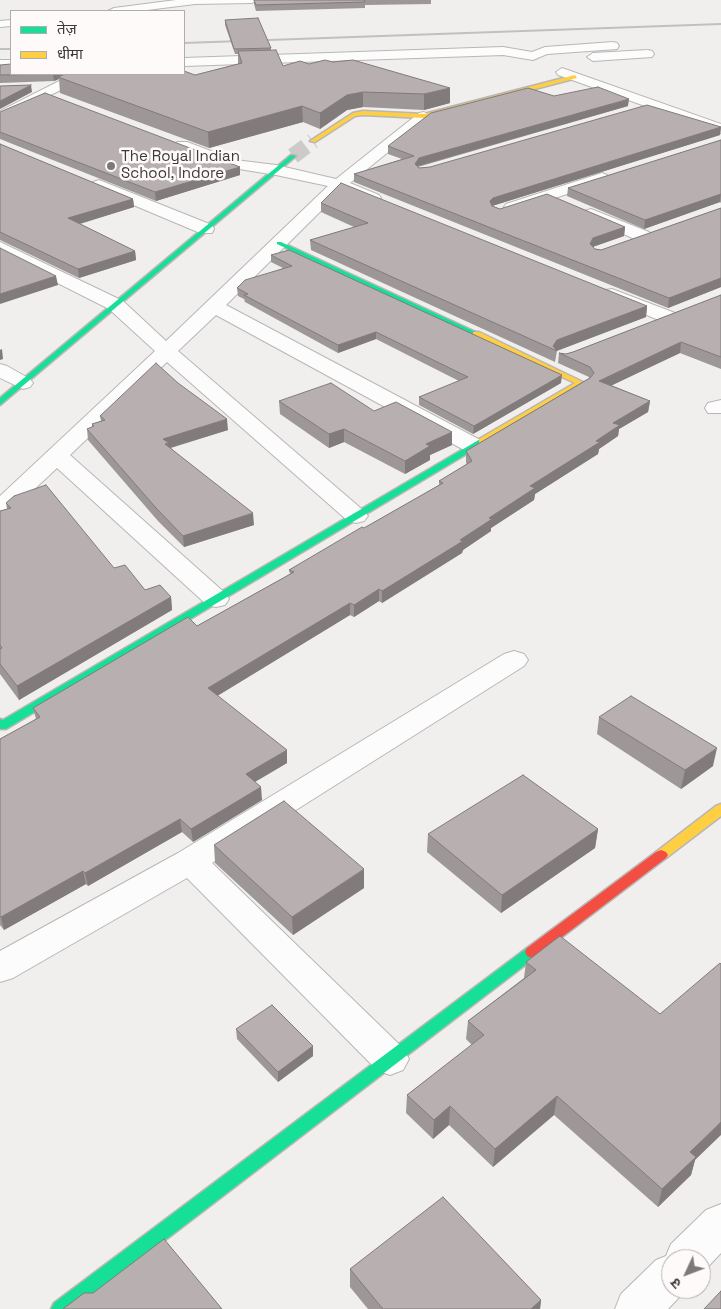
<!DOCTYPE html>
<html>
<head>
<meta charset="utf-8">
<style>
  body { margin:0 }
  #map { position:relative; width:721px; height:1309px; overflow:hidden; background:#f1eeee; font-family:"Space Grotesk","Noto Sans Devanagari",sans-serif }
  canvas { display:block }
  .legend { position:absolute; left:10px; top:10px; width:175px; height:65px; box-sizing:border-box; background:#fffafa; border:1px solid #b1adad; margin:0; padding:6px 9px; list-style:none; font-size:15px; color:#3c3a3a }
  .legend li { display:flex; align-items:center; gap:10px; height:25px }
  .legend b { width:25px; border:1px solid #b1adad }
  .north { position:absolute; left:661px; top:1249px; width:50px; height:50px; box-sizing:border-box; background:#fffafa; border:1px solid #b1adad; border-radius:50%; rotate:227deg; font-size:14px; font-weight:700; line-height:20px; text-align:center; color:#3c3a3a }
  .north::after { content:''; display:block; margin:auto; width:18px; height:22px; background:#7b7979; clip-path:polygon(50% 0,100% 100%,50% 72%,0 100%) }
</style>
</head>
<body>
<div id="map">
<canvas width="721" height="1309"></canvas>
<ul class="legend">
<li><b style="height:6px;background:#16e098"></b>तेज़</li>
<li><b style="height:6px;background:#ffcf43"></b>धीमा</li>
</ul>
<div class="north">उ</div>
</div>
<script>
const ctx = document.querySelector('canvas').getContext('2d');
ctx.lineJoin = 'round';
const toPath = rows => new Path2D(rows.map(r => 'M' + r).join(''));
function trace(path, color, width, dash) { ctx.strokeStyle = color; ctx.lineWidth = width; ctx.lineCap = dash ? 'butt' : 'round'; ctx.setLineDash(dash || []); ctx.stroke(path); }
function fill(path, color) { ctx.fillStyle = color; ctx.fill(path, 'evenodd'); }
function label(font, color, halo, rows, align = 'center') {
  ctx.font = font + ' "Space Grotesk",sans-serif'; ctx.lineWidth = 5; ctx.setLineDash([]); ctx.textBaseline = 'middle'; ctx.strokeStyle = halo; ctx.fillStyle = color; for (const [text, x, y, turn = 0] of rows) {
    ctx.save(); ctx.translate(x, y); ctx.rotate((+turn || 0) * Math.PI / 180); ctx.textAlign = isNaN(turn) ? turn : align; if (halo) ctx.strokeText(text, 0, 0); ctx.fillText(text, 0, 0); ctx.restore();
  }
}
trace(toPath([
  [293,156,313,141]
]), '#cdcaca', 16, [16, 8]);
const street = toPath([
  [176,0,257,0,252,3,195,4,139,11,108,11,114,8,176,0],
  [11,20,11,26,0,27,0,21,11,20],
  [613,42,617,43,619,46,617,49,547,54,533,60,503,55,184,66,184,58,503,47,532,52,545,47,613,42],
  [648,50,652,51,654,54,652,57,593,61,587,57,593,53,648,50],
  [0,60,11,60,11,68,0,68,0,60],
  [562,68,721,124,721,133,558,75,556,72,562,68],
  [73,74,88,74,87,77,0,120,0,111,73,74],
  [424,112,431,116,429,119,350,183,379,195,381,198,379,201,367,201,341,191,226,305,482,441,485,446,482,451,474,453,466,451,216,315,178,351,364,511,368,516,364,521,356,523,348,521,167,362,70,455,225,593,229,599,225,605,216,607,207,605,57,468,8,514,0,516,0,496,155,351,109,309,0,254,0,242,123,301,166,341,328,186,276,175,227,167,177,148,175,145,177,142,187,142,235,160,276,165,336,179,419,113,424,112],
  [602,173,607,175,610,178,607,181,518,210,506,210,504,207,506,204,602,173],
  [99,180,212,225,214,229,212,233,200,233,93,188,91,185,93,182,99,180],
  [591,209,649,232,651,236,649,240,643,241,637,240,585,217,583,214,585,211,591,209],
  [612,289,675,313,677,317,675,321,668,323,661,321,606,298,603,294,606,290,612,289],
  [0,364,7,366,30,379,33,383,30,387,23,389,0,378,0,364],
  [721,400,721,413,708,413,705,408,708,403,721,400],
  [514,651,524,654,528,660,524,666,212,863,403,1048,409,1059,403,1070,390,1075,377,1070,187,878,13,978,0,982,0,951,178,853,504,654,514,651],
  [721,1204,721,1253,701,1274,701,1259,671,1259,671,1289,687,1289,668,1309,615,1309,621,1294,656,1260,666,1256,671,1244,706,1210,721,1204]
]);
const fast = toPath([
  [291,155,296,156,0,405,0,398,291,155],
  [277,242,281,242,480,334,473,336,277,244,277,242],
  [482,438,485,439,485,443,6,729,0,729,0,719,3,720,482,438],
  [532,946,537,948,539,952,537,956,75,1309,51,1309,54,1303,527,948,532,946]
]);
const slow = toPath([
  [575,75,577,78,424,118,363,115,355,116,315,142,310,141,353,113,363,111,424,114,575,75],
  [473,332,479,332,585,383,485,443,479,443,479,439,575,383,473,336,473,332],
  [721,804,721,816,666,858,661,860,656,858,654,855,656,852,716,806,721,804]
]);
const jam = toPath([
  [661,850,666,852,668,855,666,858,537,956,532,958,527,956,525,952,527,948,656,852,661,850]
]);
trace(street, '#b9b6b6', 2);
trace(fast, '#b9b6b6', 3);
trace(slow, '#b9b6b6', 3);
trace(jam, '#b9b6b6', 3);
fill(street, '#fdfcfc');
fill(fast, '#16e098');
fill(slow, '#ffcf43');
fill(jam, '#f24e42');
trace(toPath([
  [184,43,721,24],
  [0,49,11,49]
]), '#c1c0c0', 2);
fill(toPath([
  [254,0,431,0,431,4,365,5,365,8,256,11,254,4],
  [225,20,271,48,271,50,283,66,333,62,450,103,424,110,363,107,347,110,320,129,303,122,209,148,60,93,59,79,54,81,0,83,0,65,11,74,195,75,238,64,238,54,235,54,225,25],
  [554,96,628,106,418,167,419,168,430,167,721,127,720,135,492,206,500,209,625,227,624,236,593,247,595,249,601,250,721,208,721,287,668,308,354,182,354,174,402,159,388,154,388,146],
  [0,112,240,167,240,175,156,201,0,139],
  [721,140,721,203,720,202,644,229,567,196,568,188],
  [0,144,133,199,134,207,80,224,135,251,136,260,79,278,0,240],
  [321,203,647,306,646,317,557,351,555,362,311,250,310,240,354,227,321,212],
  [271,255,561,383,473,434,419,405,419,397,459,381,376,339,338,353,245,302,244,299,238,296,237,288,283,268,271,262],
  [721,295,721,369,680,353,611,385,650,401,648,412,619,429,618,436,599,449,598,454,535,494,534,500,491,528,491,531,463,550,462,553,382,603,379,601,354,617,350,615,217,696,287,763,255,782,262,800,193,842,182,832,88,886,86,884,4,930,0,925,0,739,36,719,33,708,197,626,290,574,289,570,364,528,439,485,439,481,467,464,466,463,466,451,589,378,589,377,558,363,559,353,566,354,573,352],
  [279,401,374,411,452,432,452,445,430,455,430,460,405,474,344,442,329,448,280,414],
  [100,416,228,430,171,448,254,525,184,547,158,521,88,440,87,429,92,427,92,424,101,421],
  [6,503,114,568,145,590,171,597,172,610,19,700,0,674,0,511,7,509],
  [599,717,713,766,681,789,597,734],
  [598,829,595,848,501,913,427,852,428,834],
  [214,845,364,888,293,935,215,863],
  [560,936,695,1160,691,1175,658,1207,554,1115,493,1167,449,1125,433,1139,406,1113,407,1095,472,1045,466,1039,468,1021,524,978,526,962],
  [236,1029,313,1046,313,1056,278,1082,237,1039],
  [350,1269,541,1300,540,1309,368,1309,350,1287]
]), '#9e9797');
fill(toPath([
  [53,74,69,74,58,77,59,79,54,81],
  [31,85,32,92,0,109,0,101],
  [450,88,450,103,424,110,424,94],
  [363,92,363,107,347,110,320,129,320,113,347,95],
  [629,99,628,106,418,166,415,172,415,164,419,158],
  [302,106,303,122,209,148,208,132],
  [721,127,720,135,492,206,489,210,490,201,493,198],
  [240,167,240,175,156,201,155,192],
  [721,194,720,202,644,229,645,220],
  [133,199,134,207,69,227,68,218],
  [625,227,624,236,592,247,590,244,593,238],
  [135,251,136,260,79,278,78,269],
  [56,276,58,285,0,304,0,294],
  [721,278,721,287,668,308,669,298],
  [647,306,646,317,556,351,553,346,557,340],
  [376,332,376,339,338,353,338,345],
  [681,342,680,353,598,392,599,381],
  [2,349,3,359,0,360,0,350],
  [562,375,561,383,473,434,474,426],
  [650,401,648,412,619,429,618,436,599,449,598,454,535,494,534,500,491,528,491,531,463,550,462,553,382,603,382,591,460,540,530,486,596,441,613,423],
  [227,419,228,430,169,448,170,454,163,439],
  [344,429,344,442,329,448,329,434],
  [452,432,452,445,430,455,430,460,405,474,405,461,426,444],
  [253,513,254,525,184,547,183,536],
  [379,589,379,601,354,617,354,605],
  [171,597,172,610,19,700,17,686],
  [350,603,350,615,209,701,208,688],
  [717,748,713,766,681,789,685,770],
  [287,750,287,763,246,787,246,774],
  [261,787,262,800,193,842,191,829],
  [180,819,182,832,88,886,85,873],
  [598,829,595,848,501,913,502,895],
  [364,869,364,888,293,935,292,917],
  [83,871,86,884,4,930,1,917],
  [313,1046,313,1056,278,1082,278,1072],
  [557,1096,554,1115,493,1167,495,1149],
  [450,1106,449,1125,433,1139,434,1120],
  [721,1122,721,1135,695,1160,691,1175,658,1207,662,1189,690,1152],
  [541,1300,540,1309,531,1309]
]), '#817b7b');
const building = toPath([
  [254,0,364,0,365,2,256,5,254,0],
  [258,18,271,48,234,49,225,20,258,18],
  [276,50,283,66,300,61,309,64,325,60,333,62,353,60,450,88,424,94,363,92,347,95,320,113,302,106,208,132,58,77,65,74,184,74,184,71,195,75,242,63,238,51,276,50],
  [11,64,11,74,53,74,0,75,0,65,11,64],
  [31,85,0,101,0,86,31,85],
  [598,87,629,99,419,158,415,164,419,168,430,167,647,105,721,127,493,198,490,201,492,206,500,209,547,194,625,227,593,238,590,244,595,249,601,250,721,208,721,278,669,298,354,174,414,156,388,146,431,113,528,88,554,96,598,87],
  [45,93,240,167,155,192,0,132,0,112,45,93],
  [721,140,721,194,645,220,568,188,721,140],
  [0,144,133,199,68,218,135,251,78,269,0,232,0,144],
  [341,183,647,306,557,340,553,346,557,351,310,240,368,223,321,203,341,183],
  [0,248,56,276,0,294,0,248],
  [289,250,562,375,474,426,419,397,468,377,376,332,338,345,244,295,248,294,237,288,245,280,292,266,271,255,289,250],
  [721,295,721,357,681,342,599,381,650,401,613,423,620,425,596,441,600,442,530,486,535,488,489,518,492,519,460,540,463,541,382,591,379,589,354,605,350,603,208,688,287,750,246,774,261,787,191,829,180,819,85,873,83,871,1,917,0,916,0,739,40,717,33,708,188,617,197,626,294,572,289,570,362,527,364,528,443,483,439,481,472,461,466,451,590,378,594,373,590,367,559,353,566,354,573,352,721,295],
  [156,363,178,383,227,419,163,439,169,443,165,444,253,513,183,536,157,509,87,429,94,426,92,424,105,420,100,416,156,363],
  [331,383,374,411,396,402,452,432,426,444,430,446,405,461,344,429,329,434,279,401,331,383],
  [46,485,114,568,125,565,145,590,160,585,171,597,17,686,0,664,0,649,2,648,0,645,0,511,11,508,6,503,14,496,46,485],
  [631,696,717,748,685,770,599,717,631,696],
  [523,775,598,829,502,895,428,834,523,775],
  [284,801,364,869,292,917,214,845,284,801],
  [560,936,660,1014,720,963,721,964,721,1122,690,1152,696,1157,662,1189,557,1096,495,1149,450,1106,434,1120,407,1095,484,1035,468,1021,536,970,526,962,560,936],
  [272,1005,313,1046,278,1072,236,1029,272,1005],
  [443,1197,541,1300,531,1309,383,1309,350,1269,443,1197],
  [164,1239,222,1309,63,1309,84,1293,93,1293,164,1239],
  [721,1291,721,1309,704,1309,721,1291]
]);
fill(building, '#b8b0b0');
trace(building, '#817b7b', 1);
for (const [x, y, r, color] of [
  [111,166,5,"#7b7979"]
]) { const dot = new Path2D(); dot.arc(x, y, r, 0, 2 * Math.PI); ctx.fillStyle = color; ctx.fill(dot); trace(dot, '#fffafa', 2); }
label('15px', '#3c3a3a', '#fffafa', [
  ["The Royal Indian",121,157],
  ["School, Indore",121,174]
], 'left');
</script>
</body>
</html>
